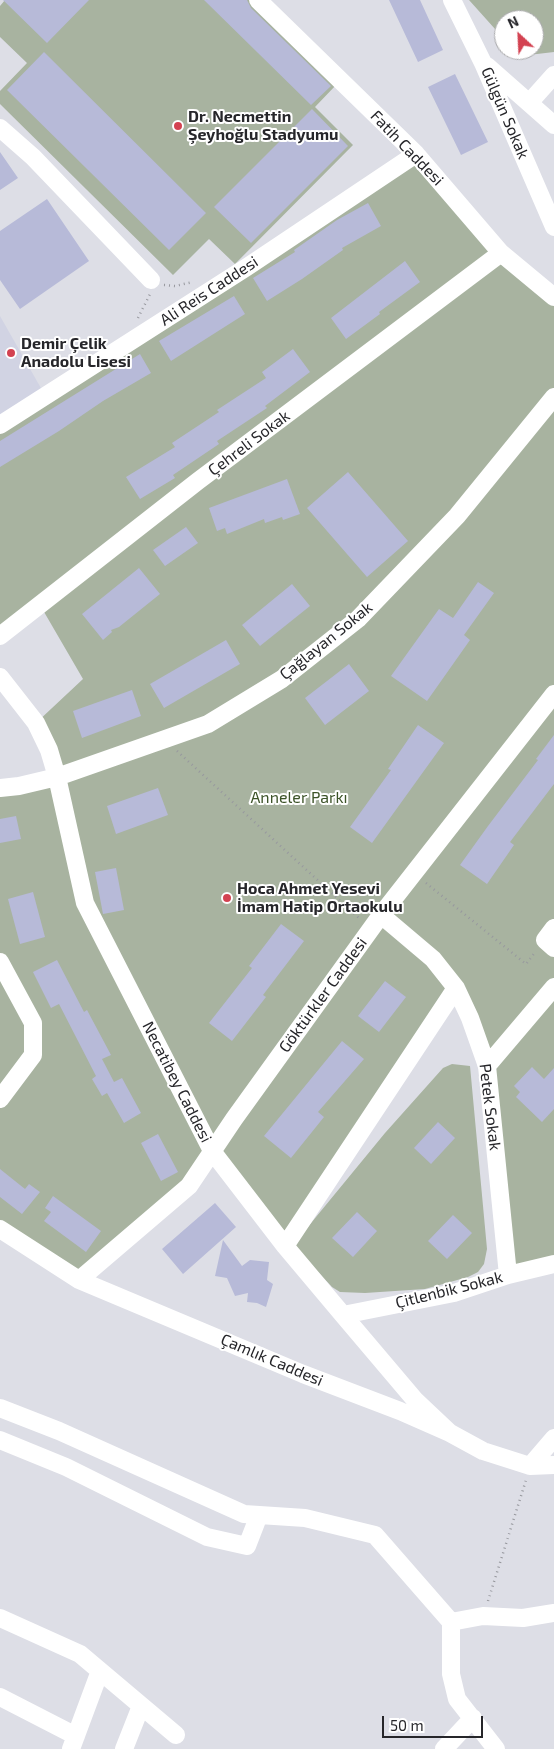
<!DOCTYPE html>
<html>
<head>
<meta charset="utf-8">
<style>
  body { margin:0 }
  #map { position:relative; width:554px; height:1749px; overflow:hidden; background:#dddee6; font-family:"Exo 2",sans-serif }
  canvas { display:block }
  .north { position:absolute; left:494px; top:10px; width:50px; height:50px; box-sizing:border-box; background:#fff; border:1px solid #a8a8aa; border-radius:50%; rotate:335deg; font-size:14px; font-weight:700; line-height:20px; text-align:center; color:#26262a }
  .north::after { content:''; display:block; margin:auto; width:18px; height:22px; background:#d34251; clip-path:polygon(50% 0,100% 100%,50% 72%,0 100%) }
  .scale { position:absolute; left:382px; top:1716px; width:101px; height:22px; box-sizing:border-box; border:2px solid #26262a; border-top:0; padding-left:6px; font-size:15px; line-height:18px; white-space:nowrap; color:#26262a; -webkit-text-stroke:4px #fff; paint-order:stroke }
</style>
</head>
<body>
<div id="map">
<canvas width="554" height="1749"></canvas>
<div class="north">N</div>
<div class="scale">50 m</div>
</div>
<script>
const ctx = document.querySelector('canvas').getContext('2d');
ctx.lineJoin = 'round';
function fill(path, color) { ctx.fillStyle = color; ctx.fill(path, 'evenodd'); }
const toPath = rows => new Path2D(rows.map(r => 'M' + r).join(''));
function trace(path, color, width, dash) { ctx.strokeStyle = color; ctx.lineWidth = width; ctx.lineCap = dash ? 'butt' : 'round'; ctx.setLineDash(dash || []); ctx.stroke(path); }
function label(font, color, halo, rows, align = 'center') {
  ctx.font = font + ' "Exo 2",sans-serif'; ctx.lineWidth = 4; ctx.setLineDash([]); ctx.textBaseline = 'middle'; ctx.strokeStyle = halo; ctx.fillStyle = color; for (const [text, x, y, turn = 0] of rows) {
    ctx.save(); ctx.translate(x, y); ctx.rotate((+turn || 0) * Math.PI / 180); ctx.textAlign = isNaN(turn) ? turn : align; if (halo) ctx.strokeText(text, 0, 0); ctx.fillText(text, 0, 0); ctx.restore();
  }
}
fill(toPath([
  [0,316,42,390,0,416]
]), '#d1d3e3');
fill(toPath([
  [5,0,251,0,337,84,315,107,353,145,235,264,209,239,173,275,0,104,0,91,27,63,0,37,0,6],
  [469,0,554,0,554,52,520,56,514,50,534,50,534,20,504,20,504,39],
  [416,154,554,297,554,1264,508,1275,487,1066,456,989,285,1246,212,1152,79,1280,0,1229,0,788,57,777,36,723,83,679,40,605,0,636,0,425],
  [452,1064,470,1066,487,1249,484,1264,478,1272,468,1277,425,1289,365,1293,340,1292,332,1287,293,1245,385,1133,443,1068]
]), '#a8b3a0');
fill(toPath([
  [3,0,89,0,47,43],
  [204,0,247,0,251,8,331,86,311,105],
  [389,0,420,0,443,50,418,62],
  [44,52,206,213,169,250,7,90],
  [455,74,488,142,461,155,428,87],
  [312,109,348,146,251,243,214,207],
  [0,152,18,178,0,190],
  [47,199,89,261,20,309,0,280,0,231],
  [368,203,381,226,342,248,343,250,302,279,267,301,253,278,295,252,294,250,337,220],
  [405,261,420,282,379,312,380,314,346,339,331,318],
  [234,296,245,314,171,361,159,341],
  [293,349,310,372,265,406,267,408,217,441,219,444,173,475,175,478,140,499,126,477,175,447,172,443,219,412,217,410,266,378,262,372],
  [140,354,151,373,103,401,59,431,0,467,0,441],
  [348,472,408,541,367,577,307,508],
  [287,479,300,514,283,520,282,517,265,523,264,519,227,534,225,528,217,531,209,508],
  [186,527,198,543,165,566,153,550],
  [139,568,160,594,119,627,111,630,112,632,103,640,82,614],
  [478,582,494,593,464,635,470,640,427,701,391,676,439,609,453,618],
  [292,584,310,606,260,646,242,625],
  [226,640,240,664,164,708,150,684],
  [349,664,369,691,325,725,305,698],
  [132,690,141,716,82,738,73,711],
  [418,725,444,743,372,843,350,827,391,770,388,769],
  [554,735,554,784,510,842,514,845,487,884,460,865,488,826,538,760,536,759],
  [158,788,168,815,116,834,107,806],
  [16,816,21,839,0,843,0,819],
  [116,868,124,910,103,914,95,872],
  [33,892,45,937,20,944,8,899],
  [281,924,304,941,263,995,266,997,232,1041,209,1023,252,968,249,966],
  [57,960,84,1012,87,1010,111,1055,102,1059,114,1082,122,1078,141,1113,124,1123,107,1093,102,1096,92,1079,96,1076,59,1004,51,1008,33,972],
  [385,981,406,997,379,1032,358,1016],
  [342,1041,364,1059,318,1112,324,1117,291,1158,264,1136],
  [532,1067,544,1079,554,1068,554,1109,542,1122,516,1097,520,1092,514,1086],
  [438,1122,455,1138,431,1164,414,1148],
  [158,1134,178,1172,161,1181,141,1143],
  [0,1169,25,1189,29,1184,40,1192,22,1214,0,1197],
  [53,1196,101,1231,86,1252,44,1221,51,1212,45,1208],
  [215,1203,236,1227,183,1274,162,1249],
  [357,1212,377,1231,353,1257,332,1238],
  [453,1215,472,1233,447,1259,428,1241],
  [223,1240,242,1266,250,1260,269,1262,267,1280,273,1284,266,1307,257,1303,247,1302,248,1293,235,1296,227,1278,215,1276]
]), '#b7bad8');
trace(toPath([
  [164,285,175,286,193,282],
  [138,318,150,294],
  [177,751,360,919],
  [426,883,526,964,536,951],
  [488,1601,526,1480]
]), '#97989e', 2.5, [1, 4]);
trace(toPath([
  [258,0,416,154,501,253,554,297],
  [452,0,483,63,554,227],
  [487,66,554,125],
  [529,103,554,75],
  [0,128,33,157,151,280],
  [0,425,247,267,416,154],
  [0,636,198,481,501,253],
  [0,677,36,723,49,750,57,777,85,903,212,1151,285,1246,343,1315,415,1400,450,1433],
  [0,788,19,786,57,777,208,724,282,679,358,619,457,516,554,397],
  [381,915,433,959,456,988,470,1018,487,1066,508,1275],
  [554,928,545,940,554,948],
  [0,962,33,1023,33,1055,0,1099],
  [487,1066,554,987],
  [0,1229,79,1280,303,1374,400,1411,450,1433,483,1451,530,1466,554,1465],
  [285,1246,456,988],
  [79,1280,189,1186,234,1119,381,915,554,694],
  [343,1315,454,1293,508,1275,554,1264],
  [0,1408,59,1431,244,1514,305,1518,375,1535,451,1622,451,1674,457,1699,496,1749],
  [0,1440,66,1467,207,1537,247,1546,259,1515],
  [530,1466,554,1438],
  [0,1618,80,1654,176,1735],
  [451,1622,483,1616,523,1618,554,1613],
  [0,1697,76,1736],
  [71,1749,100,1671],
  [124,1749,141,1706],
  [444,1749,473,1718]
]), '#fff', 18);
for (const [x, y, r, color] of [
  [178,126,5,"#d34251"],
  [11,353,5,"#d34251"],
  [227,898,5,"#d34251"]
]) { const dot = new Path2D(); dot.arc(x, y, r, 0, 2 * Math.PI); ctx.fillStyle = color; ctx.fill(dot); trace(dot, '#fff', 2); }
label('16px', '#26262a', '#fff', [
  ["Gülgün Sokak",505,113,67],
  ["Fatih Caddesi",407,148,46],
  ["Ali Reis Caddesi",209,291,-33],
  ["Çehreli Sokak",249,443,-37],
  ["Çağlayan Sokak",326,641,-39],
  ["Göktürkler Caddesi",323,995,-54],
  ["Necatibey Caddesi",177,1082,63],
  ["Petek Sokak",490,1107,83],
  ["Çitlenbik Sokak",449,1290,-14],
  ["Çamlık Caddesi",272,1360,23]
]);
label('bold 16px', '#26262a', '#fff', [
  ["Dr. Necmettin",188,117],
  ["Şeyhoğlu Stadyumu",188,135],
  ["Demir Çelik",21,344],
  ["Anadolu Lisesi",21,362],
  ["Hoca Ahmet Yesevi",237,889],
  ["İmam Hatip Ortaokulu",237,907]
], 'left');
label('16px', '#3c5328', '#fff', [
  ["Anneler Parkı",299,798]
]);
</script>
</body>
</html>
